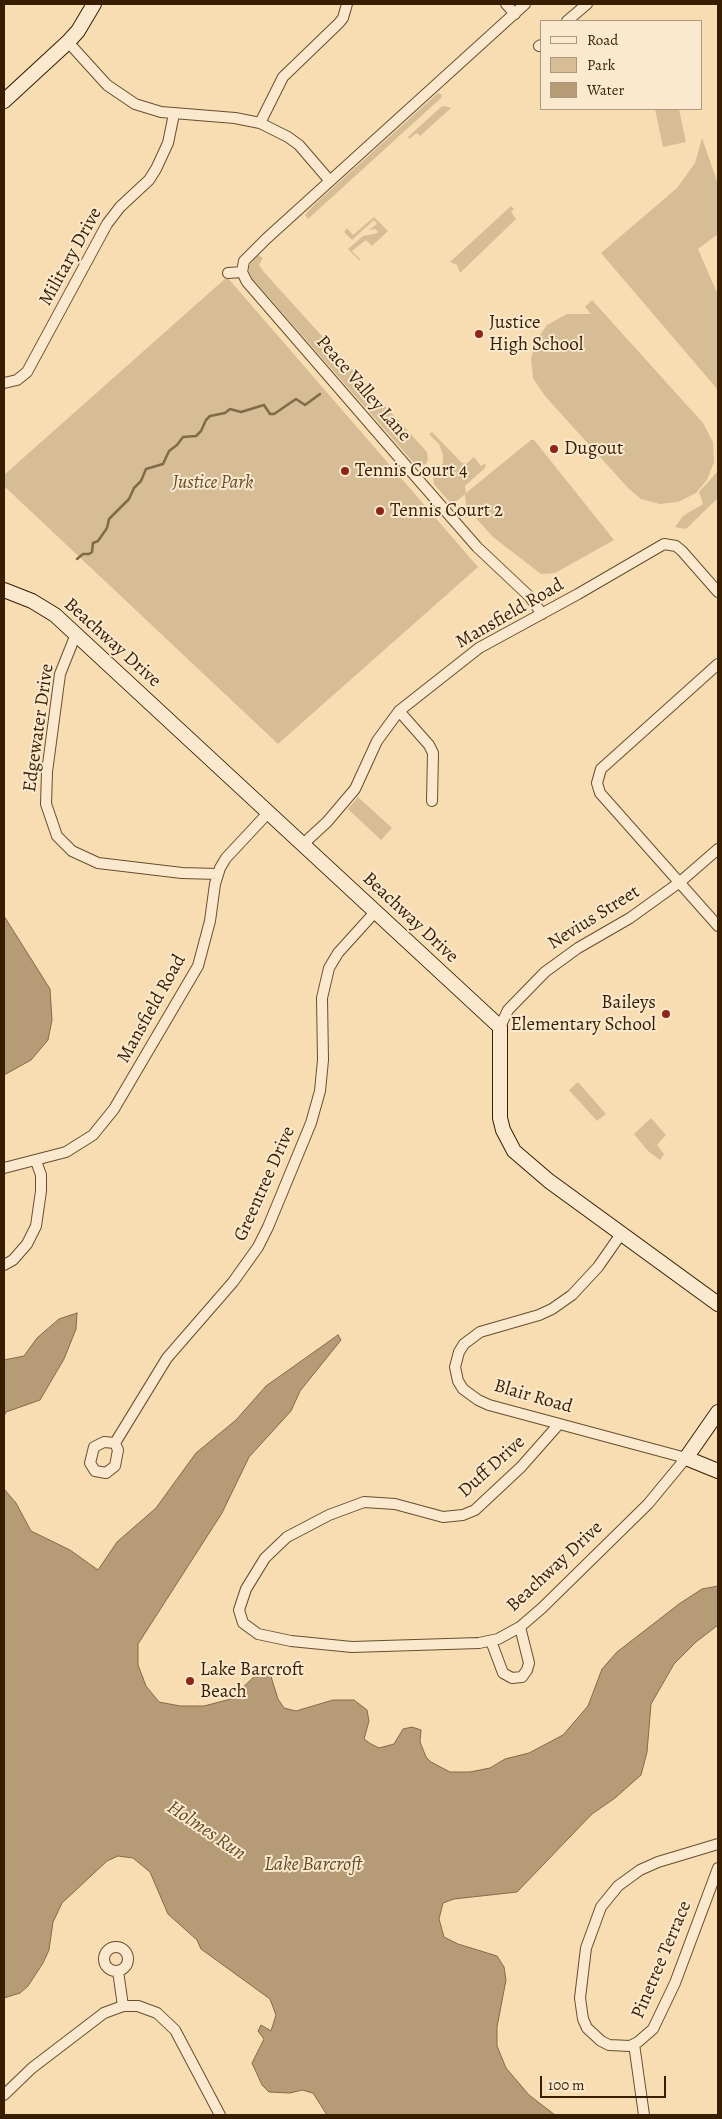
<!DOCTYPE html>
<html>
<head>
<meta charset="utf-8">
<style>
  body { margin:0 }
  #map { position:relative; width:722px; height:2119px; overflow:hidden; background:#f8ddb3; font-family:Alegreya,serif }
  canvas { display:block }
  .frame { position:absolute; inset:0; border:5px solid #371e00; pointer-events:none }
  .legend { position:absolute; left:540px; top:20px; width:162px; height:90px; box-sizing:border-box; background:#fae9ce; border:1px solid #ac987c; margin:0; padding:6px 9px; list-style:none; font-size:15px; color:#371e00 }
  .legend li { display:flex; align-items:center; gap:10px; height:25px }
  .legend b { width:25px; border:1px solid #ac987c }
  .scale { position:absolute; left:540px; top:2076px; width:126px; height:22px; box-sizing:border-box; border:2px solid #371e00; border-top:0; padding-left:6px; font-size:15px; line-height:18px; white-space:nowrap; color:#371e00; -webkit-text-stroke:4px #fae9ce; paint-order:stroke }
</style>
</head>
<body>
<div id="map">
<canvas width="722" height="2119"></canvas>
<div class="frame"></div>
<ul class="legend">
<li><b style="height:6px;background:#fae9ce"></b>Road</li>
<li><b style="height:14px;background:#d7bd95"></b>Park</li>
<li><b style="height:14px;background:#b69c76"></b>Water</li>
</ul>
<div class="scale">100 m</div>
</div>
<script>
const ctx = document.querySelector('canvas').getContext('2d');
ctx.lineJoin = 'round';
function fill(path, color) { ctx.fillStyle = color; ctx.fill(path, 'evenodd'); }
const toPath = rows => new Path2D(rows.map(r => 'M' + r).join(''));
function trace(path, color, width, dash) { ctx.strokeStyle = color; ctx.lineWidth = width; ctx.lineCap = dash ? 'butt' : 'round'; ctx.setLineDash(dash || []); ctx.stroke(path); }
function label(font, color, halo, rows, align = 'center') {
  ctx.font = font + ' Alegreya,serif'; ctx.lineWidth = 4; ctx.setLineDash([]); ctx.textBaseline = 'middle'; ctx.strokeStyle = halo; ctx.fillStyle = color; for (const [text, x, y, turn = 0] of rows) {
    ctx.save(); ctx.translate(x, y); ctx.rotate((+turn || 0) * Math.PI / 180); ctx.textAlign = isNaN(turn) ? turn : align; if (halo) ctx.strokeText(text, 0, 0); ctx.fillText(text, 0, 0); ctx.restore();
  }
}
fill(toPath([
  [438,93,442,95,441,98,308,219,305,215,315,204],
  [445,106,451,108,420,136,417,133,409,139,408,137,441,107],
  [655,109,679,109,686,142,663,147],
  [702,138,718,184,718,234,698,249,718,295,718,390,601,253,677,188,695,163],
  [511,206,514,209,511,212,516,219,460,273,457,265,450,262],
  [374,217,388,231,372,246,366,240,352,251,361,260,359,260,348,249,363,236,378,233,376,229,369,230,377,224,374,220,352,240,344,232,347,228,353,235],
  [258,255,263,258,259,265,263,271,427,452,428,459,426,464,418,466,413,462,251,277,248,267],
  [227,277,478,567,278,744,4,486,4,475],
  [592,300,703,423,713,442,714,462,707,480,696,493,678,502,660,504,641,499,628,488,545,396,533,378,531,359,536,341,547,325,567,314,591,314,585,307],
  [432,432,462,463,466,464,474,457,481,466,486,463,485,468,465,486,466,493,531,440,534,440,614,540,555,573,541,574,493,537,466,507,465,494,452,505,434,484,433,477,443,463,443,455,439,444,429,434],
  [718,471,718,498,686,529,675,527,683,516,703,504,699,492],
  [358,797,392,828,381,840,348,809],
  [578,1082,606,1114,597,1121,569,1090],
  [651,1118,666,1135,657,1145,664,1154,660,1160,648,1151,634,1134]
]), '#d7bd95');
const water = toPath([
  [4,916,50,989,52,1020,48,1040,31,1060,4,1075,4,916],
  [77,1313,76,1329,64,1359,40,1400,6,1412,4,1416,4,1360,24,1356,37,1338,59,1319,77,1313],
  [338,1335,341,1340,300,1391,291,1411,249,1457,222,1513,138,1644,138,1665,146,1686,159,1702,180,1706,204,1706,231,1699,267,1664,278,1699,284,1708,296,1711,333,1700,354,1700,367,1710,369,1721,364,1739,371,1744,379,1748,394,1744,403,1729,412,1727,421,1730,420,1742,426,1757,431,1762,450,1772,470,1772,490,1768,505,1759,529,1753,563,1735,588,1706,602,1669,617,1652,679,1604,702,1589,718,1586,718,1625,696,1642,674,1664,651,1704,647,1752,641,1775,615,1798,592,1814,517,1892,454,1899,443,1903,439,1919,444,1937,458,1944,497,1956,504,1967,506,1980,497,2027,497,2046,506,2068,529,2095,555,2115,327,2115,313,2093,302,2090,290,2093,269,2092,262,2085,252,2063,264,2039,258,2031,261,2025,271,2031,276,2015,270,1999,201,1949,197,1940,168,1914,150,1872,133,1858,118,1856,107,1861,62,1903,53,1922,49,1950,43,1963,28,1986,20,1993,4,1998,4,1489,16,1503,31,1531,70,1550,98,1570,117,1542,156,1508,196,1453,236,1420,266,1386,338,1335]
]);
fill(water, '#b69c76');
trace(water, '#836a47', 1);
trace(toPath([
  [77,559,83,554,89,554,92,552,93,543,98,541,107,528,109,519,129,499,134,488,141,481,146,469,163,464,169,451,177,445,183,437,196,436,201,431,206,420,210,416,225,413,230,409,241,412,264,405,270,414,274,414,296,399,305,405,320,394]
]), '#836a47', 2.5);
const street = toPath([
  [506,4,515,14],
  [567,21,587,4],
  [68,42,107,85,135,104,161,112,235,118,260,123,288,137,299,145,330,181],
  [539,46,541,45],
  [260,123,283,77,339,23,343,18,347,4],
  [242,272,247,282,409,469,477,547,530,597,542,614],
  [228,273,242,272,244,261,266,239,525,4],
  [4,383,17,380,27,372,107,224,120,207,149,180,156,169,168,143,174,114],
  [76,634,60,674,47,772,46,804,57,836,72,851,98,863,182,873,218,874],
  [718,664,601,769,597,783,600,793,718,926],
  [399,711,429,745,433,753,432,801],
  [302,845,327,822,355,789,377,741,399,711,479,648,578,594,664,544,676,546,682,551,718,592],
  [500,1027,508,1010,545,972,578,948,630,918,680,882,718,849],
  [4,1168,66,1152,93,1135,114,1109,198,966,210,921,215,884,220,868,226,858,268,813],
  [4,1265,13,1260,27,1244,36,1226,41,1191,41,1175,36,1161],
  [559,1424,521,1467,475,1510,463,1515,443,1517,395,1504,364,1502,329,1515,287,1537,265,1558,246,1589,239,1610,243,1623,258,1634,291,1641,352,1647,479,1643,498,1639,520,1627,542,1608,648,1504,686,1458,489,1405,478,1400,463,1389,458,1381,455,1367,459,1352,464,1344,480,1332,539,1315,552,1309,572,1295,598,1267,621,1234],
  [115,1443,118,1450,115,1466,106,1473,95,1471,90,1463,94,1447,104,1442,115,1443,167,1358,233,1282,258,1247,268,1227,311,1123,320,1091,323,1060,322,998,329,968,338,953,375,912],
  [491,1641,503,1673,512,1678,522,1677,527,1670,529,1663,520,1627],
  [718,1844,658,1862,640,1870,618,1886,601,1907,586,1948,580,1998,583,2019,587,2028,601,2041,609,2045,630,2046,638,2042,653,2029,675,1983,718,1868],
  '104 1959a12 12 0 1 1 24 0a12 12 0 1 1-24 0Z',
  [118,1971,123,2006],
  [634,2044,644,2115],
  [4,2095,32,2068,104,2013,123,2006,138,2006,157,2013,175,2030,220,2115]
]);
const secondary = toPath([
  [4,101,68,42,78,31,94,4],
  [4,590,32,601,55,615,500,1027,500,1118,503,1130,514,1151,549,1181,718,1304],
  [718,1412,686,1458,718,1471]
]);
trace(street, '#674e2d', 12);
trace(secondary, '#371e00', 16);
trace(street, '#fae9ce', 10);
trace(secondary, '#fae9ce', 14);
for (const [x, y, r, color] of [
  [479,334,5,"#8f2418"],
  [554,449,5,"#8f2418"],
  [345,471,5,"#8f2418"],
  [380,511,5,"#8f2418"],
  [666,1014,5,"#8f2418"],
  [190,1681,5,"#8f2418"]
]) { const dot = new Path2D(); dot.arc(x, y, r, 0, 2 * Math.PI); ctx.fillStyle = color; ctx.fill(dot); trace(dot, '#fae9ce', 2); }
label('19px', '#371e00', '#fae9ce', [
  ["Military Drive",71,257,-61],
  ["Peace Valley Lane",363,389,49],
  ["Mansfield Road",510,614,-30],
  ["Beachway Drive",112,643,42],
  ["Edgewater Drive",39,728,-82],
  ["Beachway Drive",410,918,43],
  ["Nevius Street",594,918,-32],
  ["Mansfield Road",152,1009,-61],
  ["Greentree Drive",265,1184,-66],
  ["Blair Road",533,1397,16],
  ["Duff Drive",492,1467,-42],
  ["Beachway Drive",555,1567,-43],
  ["Pinetree Terrace",662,1960,-67]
]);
label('19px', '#371e00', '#fae9ce', [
  ["Justice",489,323],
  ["High School",489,345],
  ["Dugout",564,449],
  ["Tennis Court 4",355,471],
  ["Tennis Court 2",390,511],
  ["Baileys",656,1003,"right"],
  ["Elementary School",656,1025,"right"],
  ["Lake Barcroft",200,1670],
  ["Beach",200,1692]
], 'left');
label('italic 19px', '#674e2d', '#fae9ce', [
  ["Justice Park",213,483]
]);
label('italic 20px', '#634a29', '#fae9ce', [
  ["Holmes Run",206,1831,34],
  ["Lake Barcroft",313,1865]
]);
</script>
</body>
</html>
